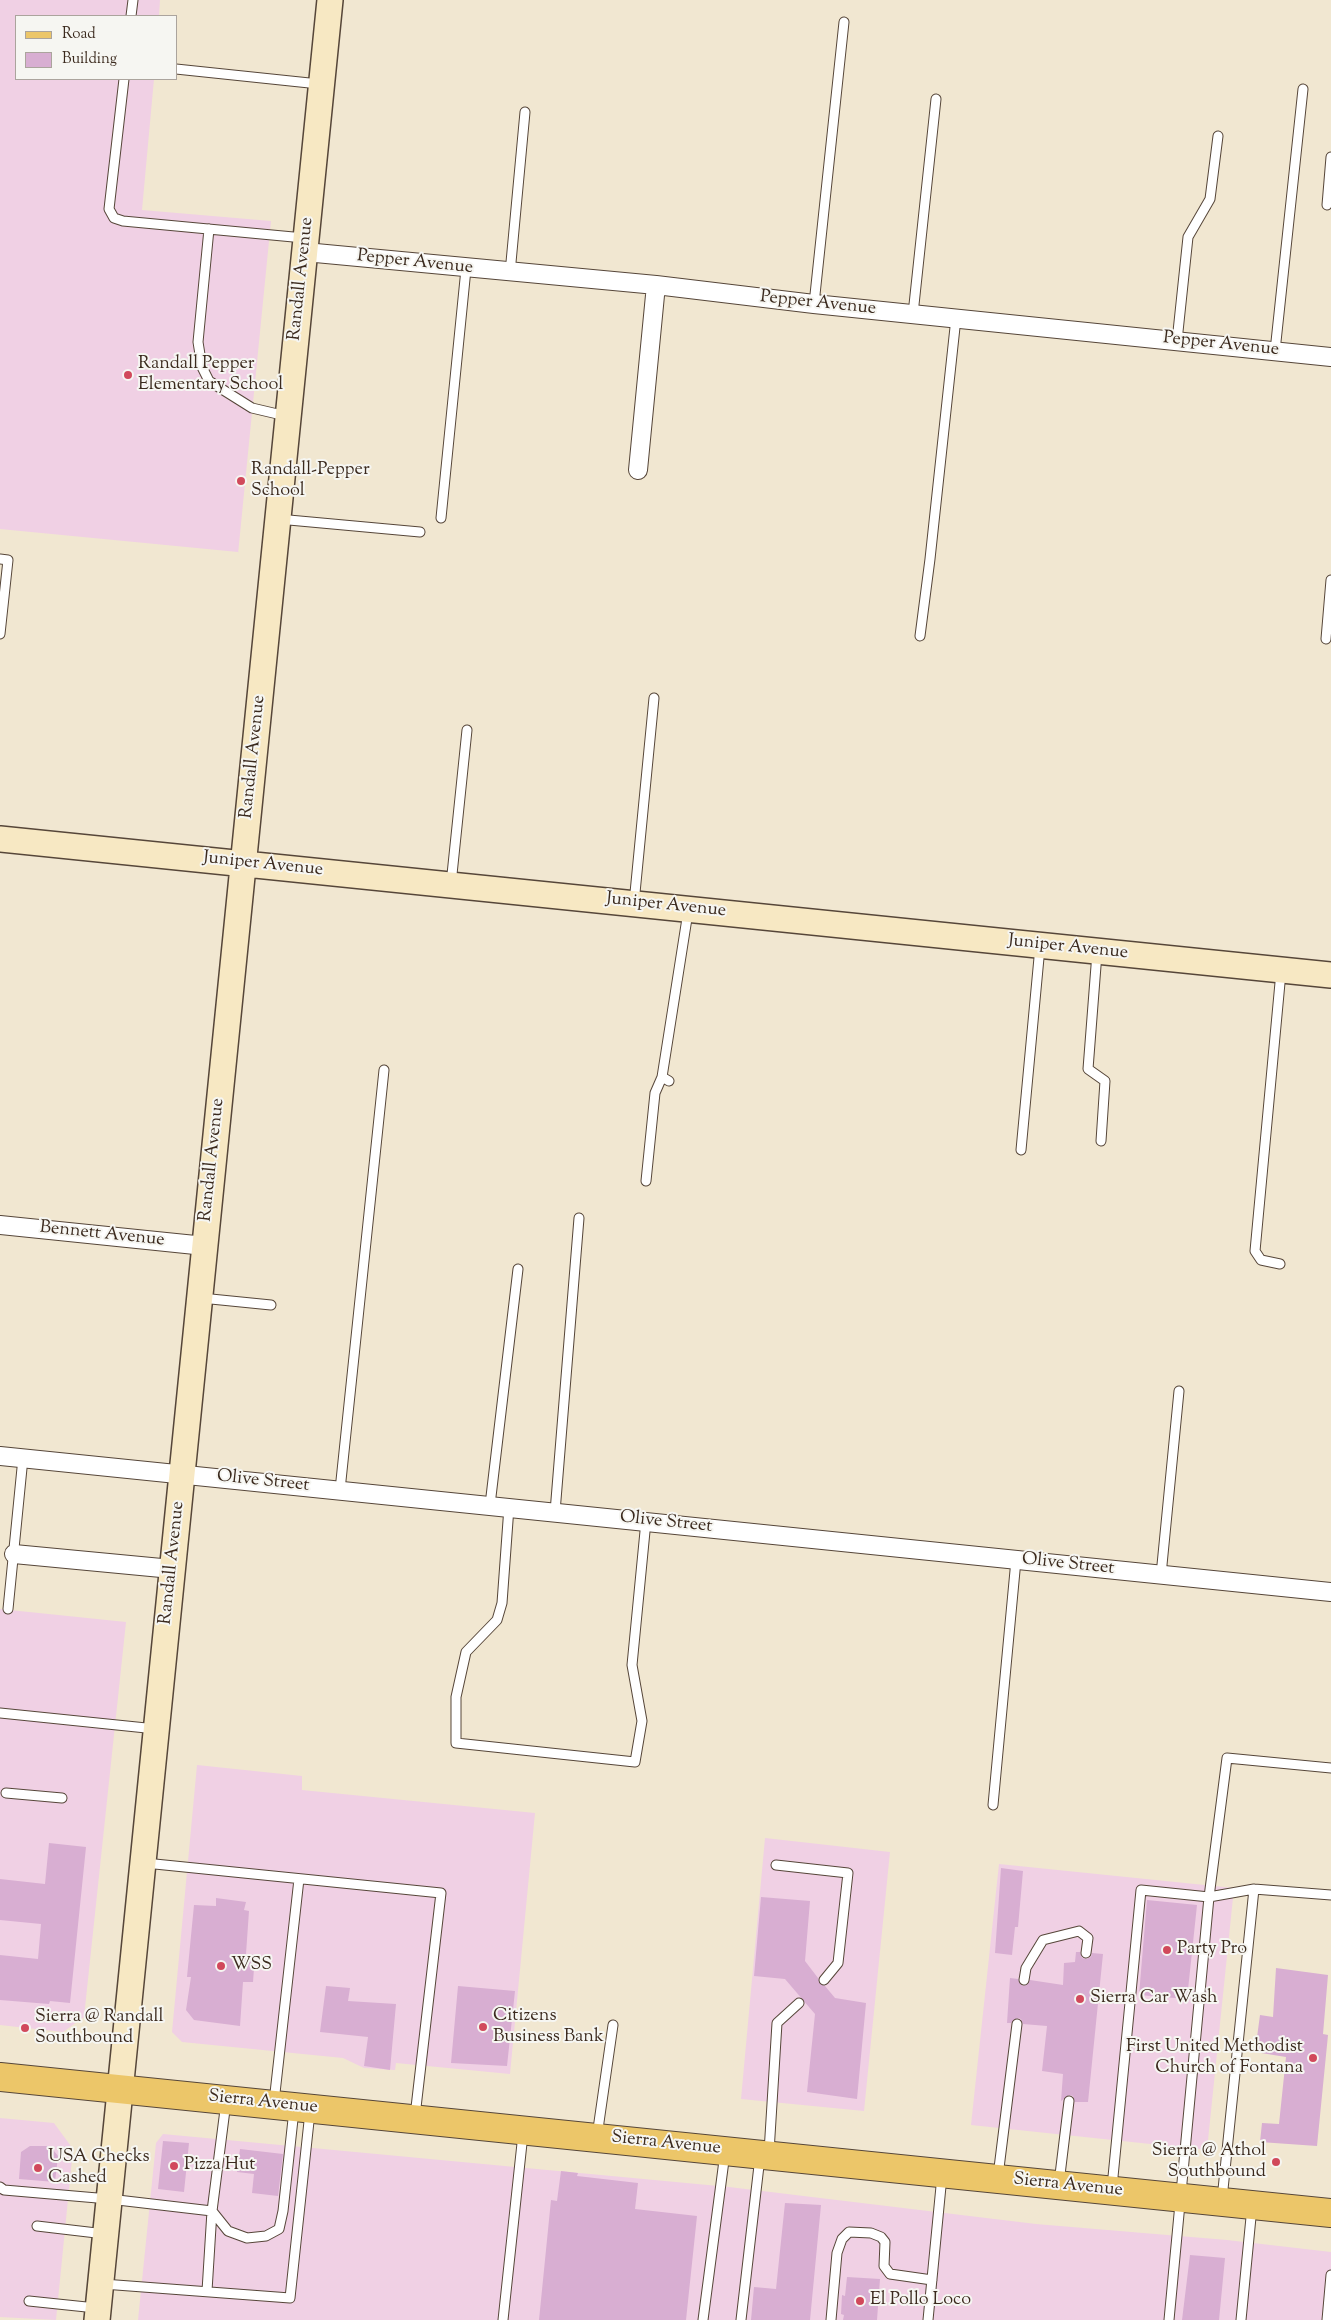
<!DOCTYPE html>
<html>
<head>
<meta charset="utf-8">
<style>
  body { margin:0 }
  #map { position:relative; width:1331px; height:2320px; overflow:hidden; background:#f1e7d1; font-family:"Sorts Mill Goudy",serif }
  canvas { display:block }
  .legend { position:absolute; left:15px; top:15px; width:162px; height:65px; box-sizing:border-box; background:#f6f6f2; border:1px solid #aba49d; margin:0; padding:6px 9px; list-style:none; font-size:15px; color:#3b2a1e }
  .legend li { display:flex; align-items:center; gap:10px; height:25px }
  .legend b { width:25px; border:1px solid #aba49d }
</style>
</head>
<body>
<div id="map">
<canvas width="1331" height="2320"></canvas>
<ul class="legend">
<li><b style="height:6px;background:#ecc669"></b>Road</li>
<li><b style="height:14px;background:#d8aed2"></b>Building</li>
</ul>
</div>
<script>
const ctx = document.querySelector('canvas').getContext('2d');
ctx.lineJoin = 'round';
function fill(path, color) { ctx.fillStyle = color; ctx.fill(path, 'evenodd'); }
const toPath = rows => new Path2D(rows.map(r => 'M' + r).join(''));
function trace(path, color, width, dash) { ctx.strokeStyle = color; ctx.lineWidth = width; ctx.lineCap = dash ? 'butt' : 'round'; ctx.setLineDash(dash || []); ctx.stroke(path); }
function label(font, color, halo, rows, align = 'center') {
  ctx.font = font + ' "Sorts Mill Goudy",serif'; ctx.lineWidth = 4; ctx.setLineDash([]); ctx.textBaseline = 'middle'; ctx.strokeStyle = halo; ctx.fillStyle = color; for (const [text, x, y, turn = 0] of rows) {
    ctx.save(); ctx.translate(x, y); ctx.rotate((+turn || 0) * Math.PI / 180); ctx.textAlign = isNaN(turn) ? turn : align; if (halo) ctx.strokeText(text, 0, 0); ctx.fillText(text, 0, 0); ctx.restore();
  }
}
fill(toPath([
  [0,0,160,0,159,16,16,16,16,79,154,79,142,210,271,221,238,554,238,552,0,529],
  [0,1609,126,1622,84,2017,63,2032,0,2025],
  [197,1765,302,1776,302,1790,535,1813,510,2074,396,2063,395,2070,364,2068,343,2058,182,2042,172,2032],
  [765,1838,890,1852,864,2111,741,2099],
  [999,1864,1234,1888,1207,2150,971,2125],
  [0,2118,54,2123,73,2149,56,2320,0,2317],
  [163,2134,729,2187,1036,2224,1227,2240,1331,2252,1331,2320,138,2320,156,2143]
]), '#f0d0e4');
fill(toPath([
  [49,1843,86,1847,70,2003,50,2001,49,2004,0,2000,0,1955,38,1959,41,1924,0,1920,0,1879,45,1884],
  [1001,1868,1023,1871,1018,1927,1015,1927,1012,1955,995,1953],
  [761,1897,810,1901,805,1961,818,1978,820,1984,825,1986,835,1998,866,2003,857,2099,807,2092,815,2014,785,1979,754,1976],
  [216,1898,246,1902,244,1910,249,1911,246,1954,255,1955,253,1982,243,1982,240,2026,194,2020,186,2010,191,1977,187,1977,194,1905,216,1906],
  [1147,1900,1197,1905,1187,1999,1139,1995],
  [1076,1952,1080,1952,1082,1958,1086,1959,1091,1957,1092,1953,1103,1954,1088,2102,1075,2102,1073,2096,1069,2095,1061,2101,1063,2074,1042,2071,1047,2026,1023,2024,1021,2019,1017,2018,1011,2023,1007,2023,1010,1978,1018,1979,1020,1984,1023,1986,1028,1984,1030,1980,1063,1985,1064,1963,1075,1962],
  [1276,1968,1328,1975,1323,2034,1328,2035,1317,2146,1260,2142,1262,2123,1279,2124,1286,2057,1255,2052,1260,2015,1273,2017],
  [326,1986,350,1988,348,2001,396,2004,390,2070,364,2066,368,2037,320,2032],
  [458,1986,515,1991,507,2066,451,2063],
  [163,2141,189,2143,184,2192,158,2189],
  [30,2146,50,2146,58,2156,55,2182,19,2179,21,2152],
  [240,2149,283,2154,278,2196,252,2193,254,2174,237,2172],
  [561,2171,578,2173,577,2176,638,2183,635,2209,697,2216,686,2320,539,2320,551,2200,557,2201],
  [785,2203,821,2205,810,2320,751,2320,754,2287,776,2289],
  [1190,2255,1225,2258,1219,2320,1182,2320],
  [847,2277,880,2279,877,2320,843,2320,844,2315,841,2314,842,2295,845,2296]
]), '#d8aed2');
const lane = toPath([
  [131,16,133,0],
  [176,69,319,84],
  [124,79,109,209,114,218,123,221,304,238],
  [1327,205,1331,157],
  [209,229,198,342,202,367,209,381,252,408,286,416],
  [510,273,525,112],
  [814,304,844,22],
  [913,314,936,99],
  [1177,341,1188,237,1210,199,1218,136],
  [1275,351,1303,89],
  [441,518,466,269],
  [278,519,420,532],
  [0,559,8,560,0,634],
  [920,636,930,559,956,318],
  [1326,639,1331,580],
  [451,884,467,730],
  [634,903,654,698],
  [1097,953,1088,1069,1105,1081,1101,1141],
  [669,1081,662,1077,688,912],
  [1021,1150,1040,947],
  [646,1181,655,1093,662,1077],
  [1280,1264,1261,1260,1255,1251,1281,972],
  [201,1298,271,1305],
  [340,1490,384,1070],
  [490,1505,518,1269],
  [509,1507,502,1603,497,1620,466,1652,456,1697,456,1743,635,1762,642,1721,632,1665,646,1521],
  [555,1512,579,1218],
  [1161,1575,1179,1391],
  [8,1609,23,1458],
  [0,1713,156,1729],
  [1331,1768,1227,1758,1209,1897,1254,1889,1331,1895],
  [6,1793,62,1798],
  [993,1805,1016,1560],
  [145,1863,441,1893,415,2116],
  [776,1865,848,1873,838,1963,824,1980],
  [1024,1980,1026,1968,1043,1940,1079,1931,1088,1938,1086,1953],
  [274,2102,299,1879],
  [597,2136,613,2025],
  [769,2152,777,2023,799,2003],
  [998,2176,1017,2024],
  [1059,2183,1069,2101],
  [0,2187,4,2190,109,2199,212,2211,226,2102],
  [1112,2187,1141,1890,1209,1897,1169,2320],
  [1222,2199,1254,1889],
  [212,2211,228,2231,247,2238,266,2236,279,2229,283,2211,294,2110],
  [37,2226,105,2234],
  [103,2284,290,2298,310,2112],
  [207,2291,212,2211],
  [29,2301,96,2308],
  [503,2320,523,2134],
  [703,2320,725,2153],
  [741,2320,760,2157],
  [831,2320,837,2253,842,2239,849,2232,871,2233,881,2237,885,2242,884,2266,890,2274,932,2280],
  [928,2320,942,2176],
  [1241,2320,1252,2207],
  [1327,2320,1331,2275]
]);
const street = toPath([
  [305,252,656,285,814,304,1331,357],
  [638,470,656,285],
  [0,1225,205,1246],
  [0,1456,1331,1592],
  [14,1554,172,1569]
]);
const secondary = toPath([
  [0,839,1331,975],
  [97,2320,330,0]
]);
const primary = toPath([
  [0,2077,1331,2213]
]);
trace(lane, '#564639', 11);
trace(street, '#564639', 20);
trace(secondary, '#564639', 28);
trace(primary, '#564639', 30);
trace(lane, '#fff', 9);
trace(street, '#fff', 18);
trace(secondary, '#f7e8c3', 25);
trace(primary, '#ecc669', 28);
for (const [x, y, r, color] of [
  [128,375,5,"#d1495b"],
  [241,481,5,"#d1495b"],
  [1167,1950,5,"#d1495b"],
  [221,1966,5,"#d1495b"],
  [1080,1999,5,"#d1495b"],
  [483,2027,5,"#d1495b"],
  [25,2028,5,"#d1495b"],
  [1313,2058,5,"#d1495b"],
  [1276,2162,5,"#d1495b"],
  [174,2166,5,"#d1495b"],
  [38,2168,5,"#d1495b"],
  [860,2301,5,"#d1495b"]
]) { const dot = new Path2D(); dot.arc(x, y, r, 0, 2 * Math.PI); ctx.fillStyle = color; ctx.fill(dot); trace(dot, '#f6f6f2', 2); }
label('18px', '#3b2a1e', '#f6f6f2', [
  ["Pepper Avenue",415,263,6],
  ["Randall Avenue",302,279,-84],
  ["Pepper Avenue",818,304,6],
  ["Pepper Avenue",1221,345,6],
  ["Randall Avenue",254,757,-84],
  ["Juniper Avenue",263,865,6],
  ["Juniper Avenue",666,906,6],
  ["Juniper Avenue",1068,948,6],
  ["Randall Avenue",213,1160,-84],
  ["Bennett Avenue",102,1235,6],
  ["Olive Street",263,1482,6],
  ["Olive Street",666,1523,6],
  ["Randall Avenue",173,1563,-84],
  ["Olive Street",1068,1565,6],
  ["Sierra Avenue",263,2103,6],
  ["Sierra Avenue",666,2144,6],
  ["Sierra Avenue",1068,2186,6]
]);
label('18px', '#3b2a1e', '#f6f6f2', [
  ["Randall Pepper",138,365],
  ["Elementary School",138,386],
  ["Randall-Pepper",251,471],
  ["School",251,492],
  ["Party Pro",1177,1950],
  ["WSS",231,1966],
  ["Sierra Car Wash",1090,1999],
  ["Citizens",493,2017],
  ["Business Bank",493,2038],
  ["Sierra @ Randall",35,2018],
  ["Southbound",35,2039],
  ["First United Methodist",1303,2048,"right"],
  ["Church of Fontana",1303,2069,"right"],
  ["Sierra @ Athol",1266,2152,"right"],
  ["Southbound",1266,2173,"right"],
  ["USA Checks",48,2158],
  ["Cashed",48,2179],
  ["Pizza Hut",184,2166],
  ["El Pollo Loco",870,2301]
], 'left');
</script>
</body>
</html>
